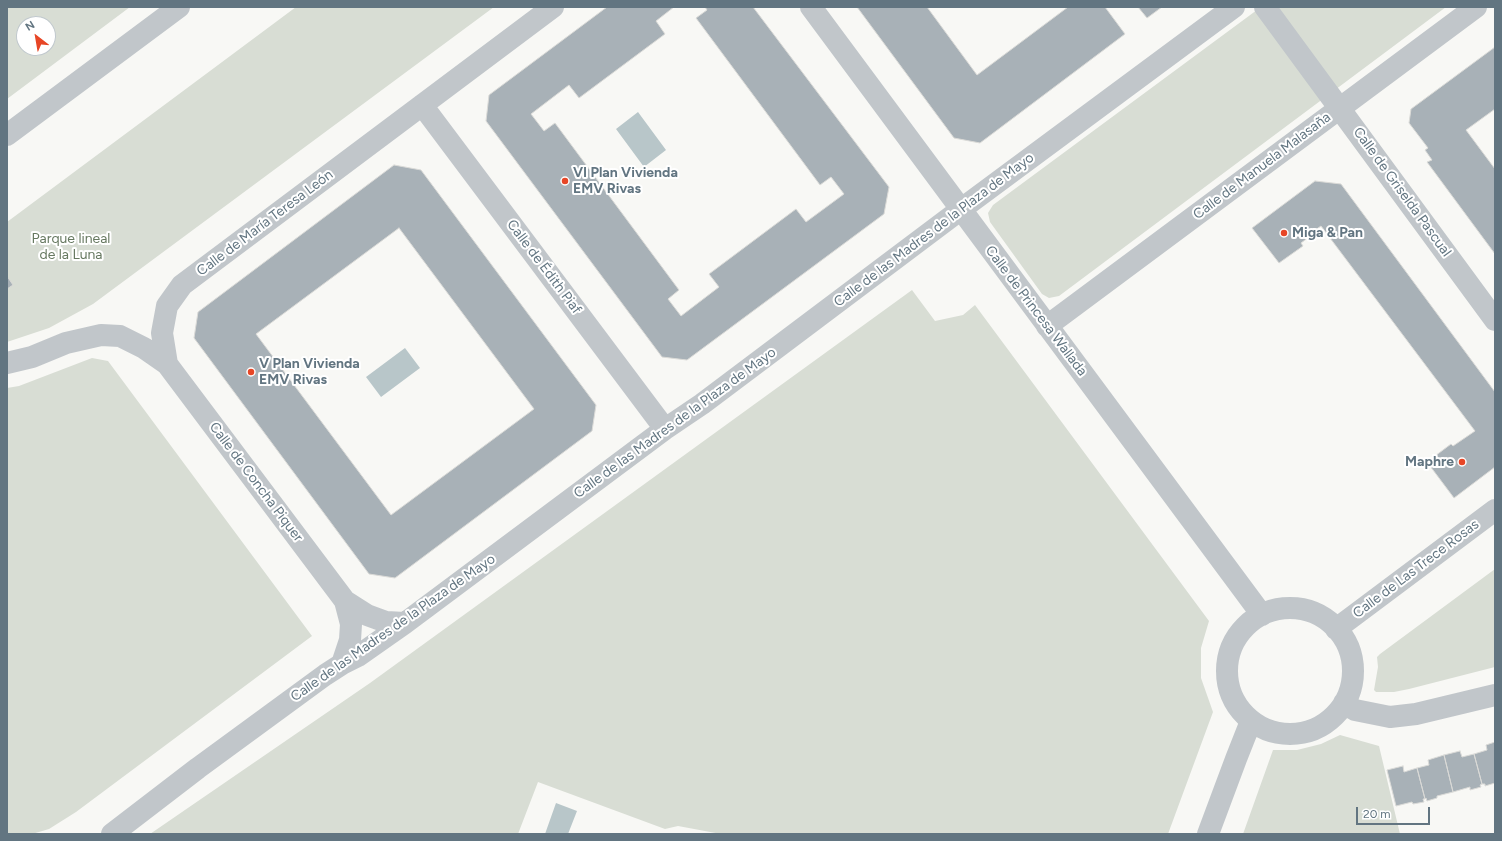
<!DOCTYPE html>
<html>
<head>
<meta charset="utf-8">
<style>
  body { margin:0 }
  #map { position:relative; width:1502px; height:841px; overflow:hidden; background:#f8f8f5; font-family:Figtree,sans-serif }
  canvas { display:block }
  .frame { position:absolute; inset:0; border:8px solid #627581; pointer-events:none }
  .north { position:absolute; left:16px; top:16px; width:40px; height:40px; box-sizing:border-box; background:#fff; border:1px solid #c0c8cd; border-radius:50%; rotate:329deg; font-size:11px; font-weight:700; line-height:16px; text-align:center; color:#627581 }
  .north::after { content:''; display:block; margin:auto; width:14px; height:18px; background:#e74626; clip-path:polygon(50% 0,100% 100%,50% 72%,0 100%) }
  .scale { position:absolute; left:1356px; top:807px; width:74px; height:18px; box-sizing:border-box; border:2px solid #627581; border-top:0; padding-left:5px; font-size:12px; line-height:14px; white-space:nowrap; color:#627581; -webkit-text-stroke:3px #fff; paint-order:stroke }
</style>
</head>
<body>
<div id="map">
<canvas width="1502" height="841"></canvas>
<div class="frame"></div>
<div class="north">N</div>
<div class="scale">20 m</div>
</div>
<script>
const ctx = document.querySelector('canvas').getContext('2d');
ctx.lineJoin = 'round';
function fill(path, color) { ctx.fillStyle = color; ctx.fill(path, 'evenodd'); }
const toPath = rows => new Path2D(rows.map(r => 'M' + r).join(''));
function trace(path, color, width, dash) { ctx.strokeStyle = color; ctx.lineWidth = width; ctx.lineCap = dash ? 'butt' : 'round'; ctx.setLineDash(dash || []); ctx.stroke(path); }
function label(font, color, halo, rows, align = 'center') {
  ctx.font = font + ' Figtree,sans-serif'; ctx.lineWidth = 4; ctx.setLineDash([]); ctx.textBaseline = 'middle'; ctx.strokeStyle = halo; ctx.fillStyle = color; for (const [text, x, y, turn = 0] of rows) {
    ctx.save(); ctx.translate(x, y); ctx.rotate((+turn || 0) * Math.PI / 180); ctx.textAlign = isNaN(turn) ? turn : align; if (halo) ctx.strokeText(text, 0, 0); ctx.fillText(text, 0, 0); ctx.restore();
  }
}
fill(toPath([
  [7,7,130,7,7,99],
  [24,24,48,24,48,48,24,48],
  [296,7,494,7,93,304,49,328,7,342,7,222],
  [1261,7,1446,7,1059,296,1049,298,1042,294,990,222,988,213,993,205],
  [912,290,935,321,963,315,975,305,1209,621,1201,648,1201,678,1213,712,1168,834,721,834,678,826,665,829,538,782,518,834,150,834,370,683],
  [92,358,108,361,312,636,76,812,49,829,32,834,7,834,7,388,19,386],
  [1495,569,1495,667,1409,689,1394,692,1376,692,1374,690,1378,667,1377,657,1380,654],
  [1340,735,1379,746,1400,834,1243,834,1273,750,1297,750,1321,744]
]), '#d8ddd4');
fill(toPath([
  [638,112,666,150,644,167,616,129],
  [405,348,420,368,381,397,366,377],
  [556,803,577,811,568,834,545,834]
]), '#b8c6c9');
const building = toPath([
  [607,7,674,7,656,21,665,34,579,98,569,85,531,114,544,131,555,123,679,290,668,299,681,316,719,287,709,274,796,209,806,222,844,194,831,177,820,185,696,18,707,10,705,7,753,7,889,187,884,214,687,360,662,357,486,121,489,95,607,7],
  [857,7,927,7,977,75,1068,7,1105,7,1125,34,980,143,954,138,857,7],
  [1138,7,1162,7,1147,18,1138,7],
  [1495,47,1495,109,1466,130,1495,169,1495,254,1427,162,1432,160,1425,150,1428,148,1409,123,1411,109,1495,47],
  [394,165,421,170,596,405,592,431,395,578,369,574,194,338,198,312,394,165],
  [399,228,534,409,391,515,256,334,399,228],
  [1315,181,1341,184,1495,392,1495,467,1454,498,1427,462,1451,444,1453,446,1475,431,1321,226,1308,235,1309,237,1301,243,1303,246,1279,263,1252,228,1315,181],
  [7,276,13,285,7,289,7,276],
  [1495,742,1495,783,1485,786,1485,784,1482,784,1474,754,1487,750,1486,745,1495,742],
  [1460,751,1462,757,1474,754,1482,784,1480,785,1481,787,1470,790,1470,787,1453,792,1444,755,1460,751],
  [1444,755,1453,792,1437,796,1437,798,1427,801,1426,798,1425,799,1417,768,1429,765,1428,760,1444,755],
  [1403,766,1404,772,1417,768,1425,799,1423,799,1424,802,1413,804,1412,802,1396,806,1387,770,1403,766]
]);
fill(building, '#a8b1b7');
trace(building, '#dadad7', 1);
trace(toPath([
  [811,7,1262,615],
  [1265,7,1495,320],
  [422,105,665,429],
  [7,135,179,7],
  [1047,326,1476,7],
  [7,363,32,357,66,343,101,335,120,336,144,348,167,364,345,601,351,624,350,640,342,664],
  [167,364,162,333,167,306,182,285,553,7],
  [345,601,367,615,386,622,405,623],
  '1227 671a63 63 0 1 1 126 0a63 63 0 1 1-126 0Z',
  [1336,629,1495,510],
  [1344,703,1355,710,1390,717,1416,714,1495,695],
  [112,834,198,768,325,675,342,664,358,656,405,623,665,429,702,404,960,210,1234,7],
  [1208,834,1236,759,1251,721]
]), '#c1c6ca', 22);
for (const [x, y, r, color] of [
  [565,181,4,"#e74626"],
  [1284,233,4,"#e74626"],
  [251,372,4,"#e74626"],
  [1462,462,4,"#e74626"]
]) { const dot = new Path2D(); dot.arc(x, y, r, 0, 2 * Math.PI); ctx.fillStyle = color; ctx.fill(dot); trace(dot, '#fff', 1.5); }
label('14px', '#627581', '#fff', [
  ["Calle de Manuela Malasaña",1262,166,-37],
  ["Calle de Griselda Pascual",1402,192,54],
  ["Calle de María Teresa León",265,223,-37],
  ["Calle de las Madres de la Plaza de Mayo",934,230,-37],
  ["Calle de Édith Piaf",544,267,53],
  ["Calle de Princesa Wallada",1036,311,53],
  ["Calle de las Madres de la Plaza de Mayo",675,423,-36],
  ["Calle de Concha Piquer",256,482,53],
  ["Calle de Las Trece Rosas",1416,569,-37],
  ["Calle de las Madres de la Plaza de Mayo",393,628,-35]
]);
label('bold 14px', '#627581', '#fff', [
  ["VI Plan Vivienda",573,173],
  ["EMV Rivas",573,189],
  ["Miga & Pan",1292,233],
  ["V Plan Vivienda",259,364],
  ["EMV Rivas",259,380],
  ["Maphre",1454,462,"right"]
], 'left');
label('14px', '#677961', '#fff', [
  ["Parque lineal",71,239],
  ["de la Luna",71,255]
]);
</script>
</body>
</html>
